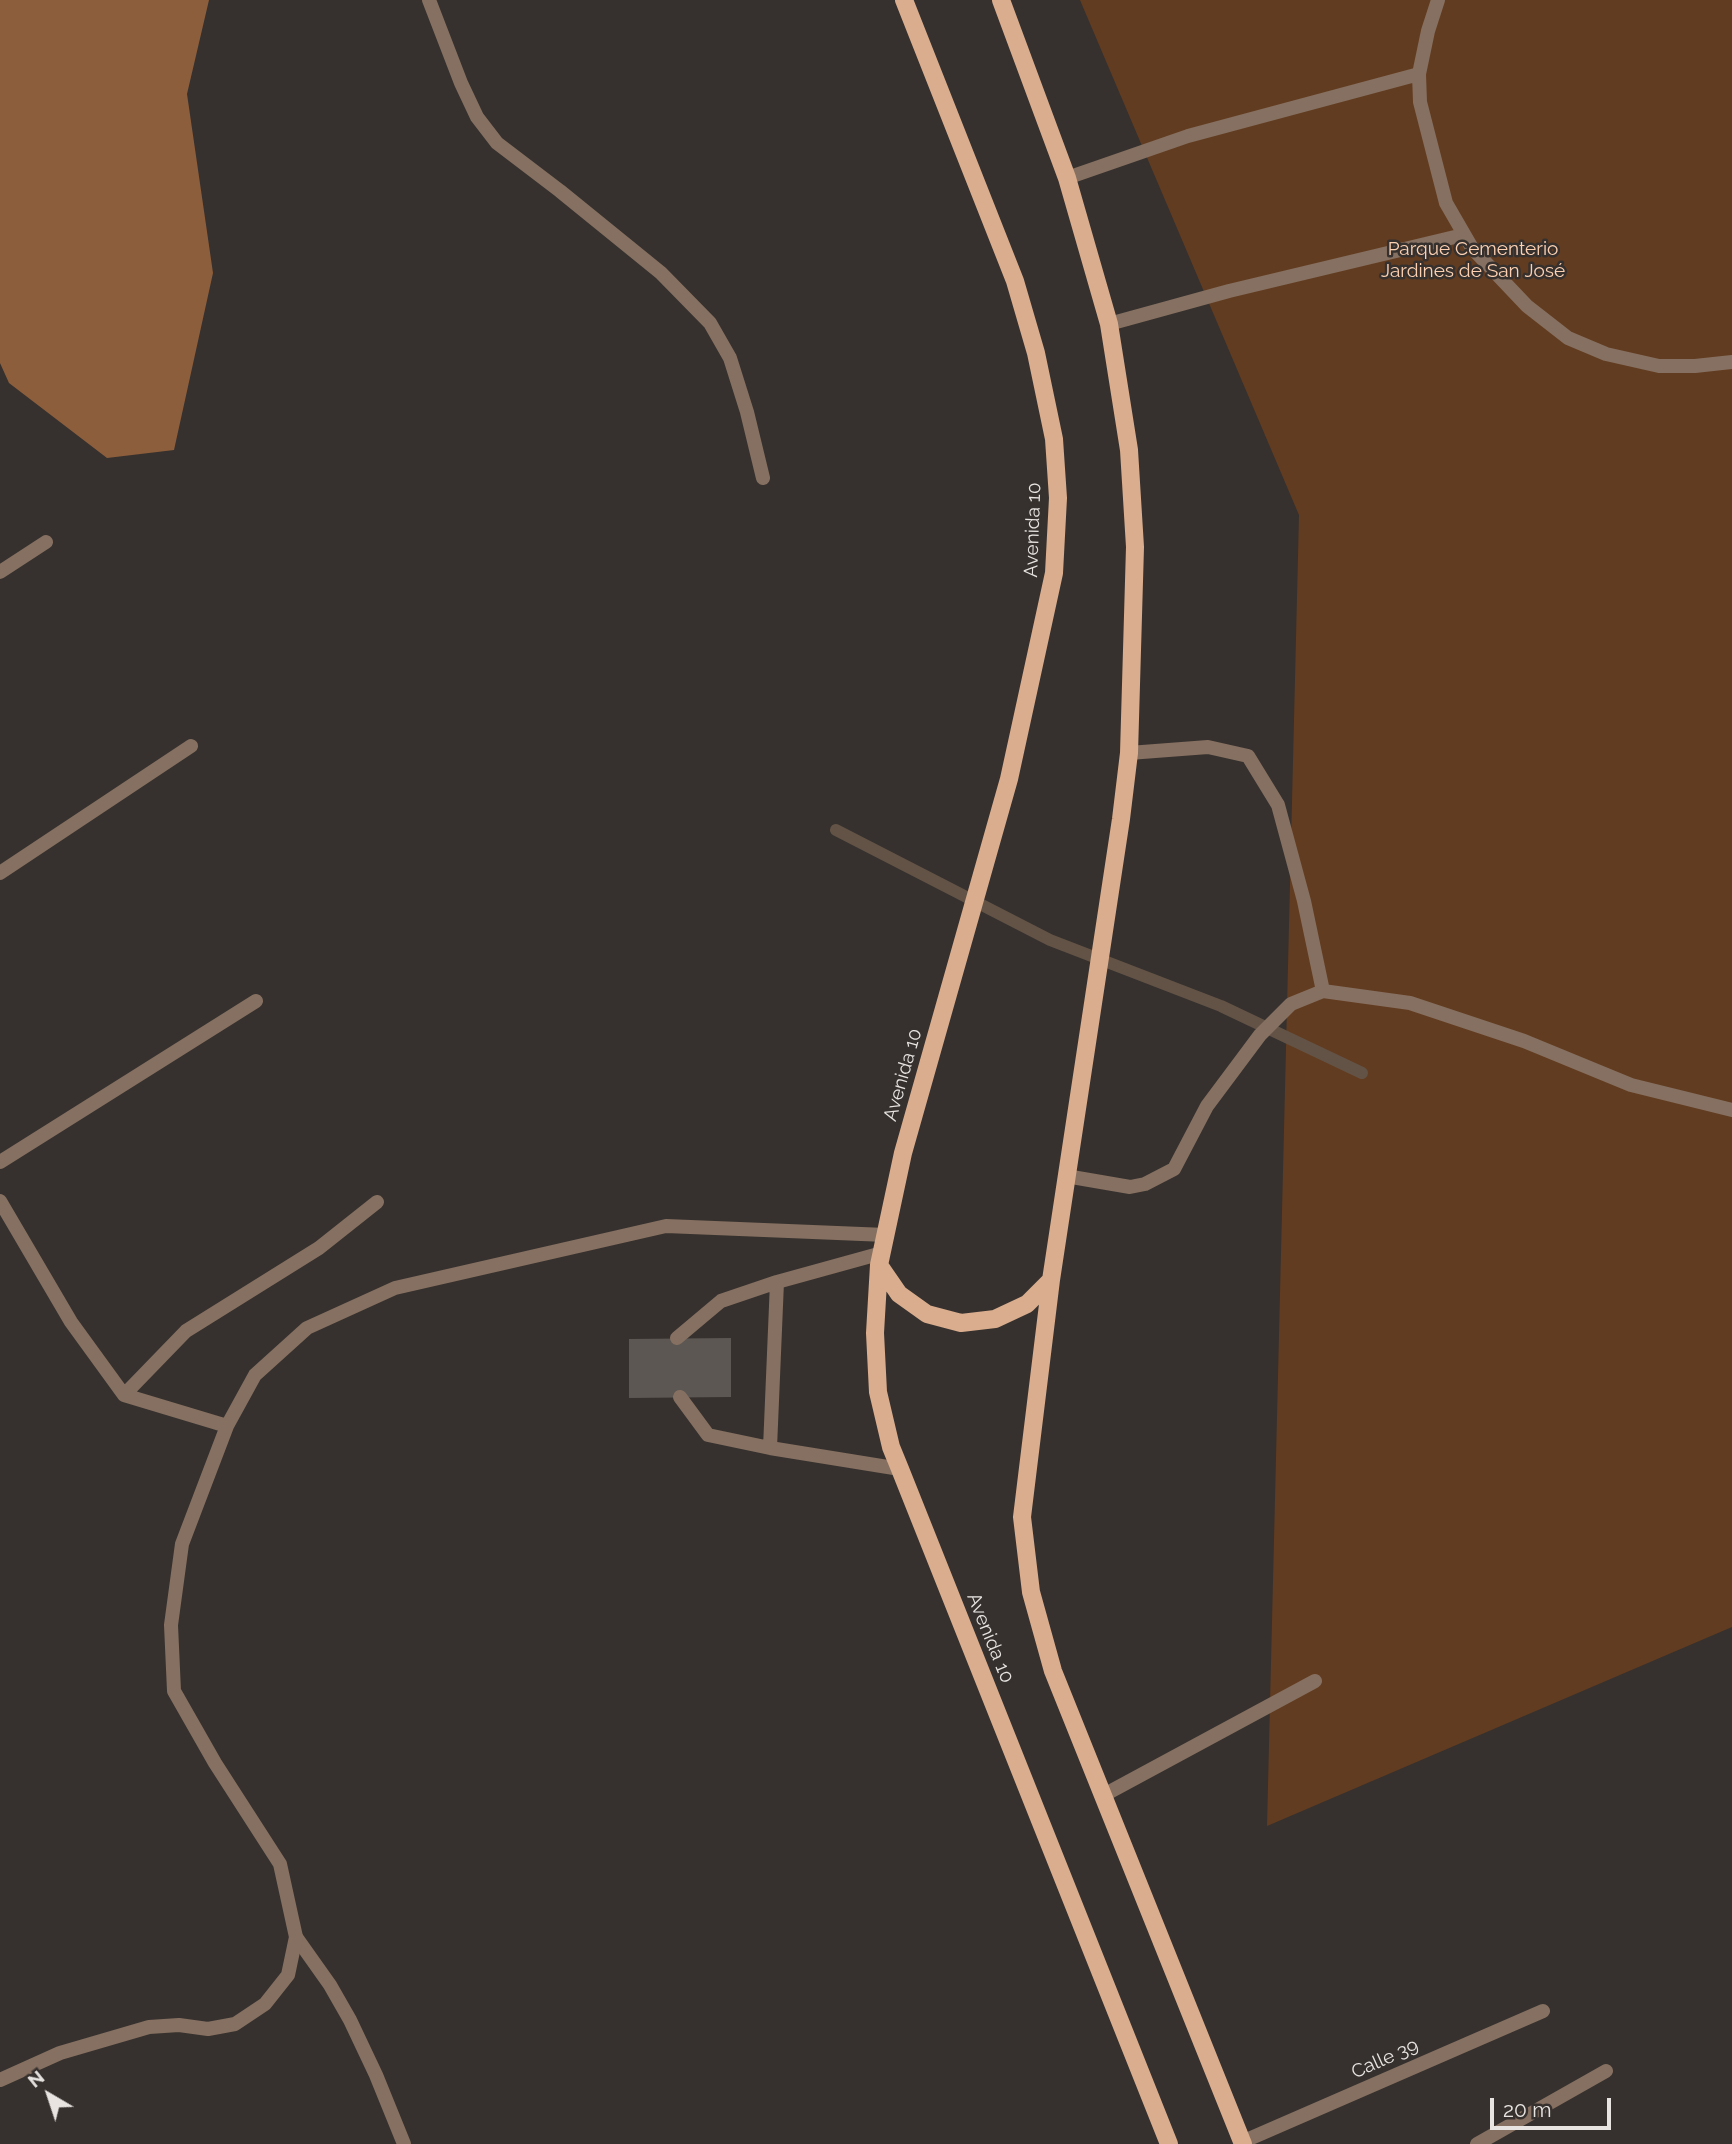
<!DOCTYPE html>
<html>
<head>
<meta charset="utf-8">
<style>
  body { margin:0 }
  #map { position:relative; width:1732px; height:2144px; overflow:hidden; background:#36312e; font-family:Raleway,sans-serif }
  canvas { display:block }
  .north { position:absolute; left:14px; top:2060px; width:70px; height:70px; -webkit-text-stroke:5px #36312e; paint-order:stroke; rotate:321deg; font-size:19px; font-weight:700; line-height:28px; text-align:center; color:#e7e4e2 }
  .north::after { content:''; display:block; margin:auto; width:24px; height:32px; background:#e7e4e2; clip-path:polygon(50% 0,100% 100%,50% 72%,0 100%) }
  .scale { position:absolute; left:1490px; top:2098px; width:121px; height:32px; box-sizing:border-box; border:4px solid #e7e4e2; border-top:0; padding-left:9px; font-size:21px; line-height:24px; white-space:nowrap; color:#e7e4e2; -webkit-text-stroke:5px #36312e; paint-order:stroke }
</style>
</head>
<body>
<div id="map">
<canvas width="1732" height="2144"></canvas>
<div class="north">N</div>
<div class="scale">20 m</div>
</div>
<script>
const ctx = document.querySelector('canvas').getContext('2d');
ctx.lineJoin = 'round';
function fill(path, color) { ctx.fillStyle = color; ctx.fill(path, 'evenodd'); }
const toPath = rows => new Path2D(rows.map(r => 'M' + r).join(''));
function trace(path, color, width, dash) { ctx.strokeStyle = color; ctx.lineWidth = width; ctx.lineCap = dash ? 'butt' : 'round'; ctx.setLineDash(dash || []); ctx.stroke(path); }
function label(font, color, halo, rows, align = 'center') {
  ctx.font = font + ' Raleway,sans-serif'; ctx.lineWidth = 5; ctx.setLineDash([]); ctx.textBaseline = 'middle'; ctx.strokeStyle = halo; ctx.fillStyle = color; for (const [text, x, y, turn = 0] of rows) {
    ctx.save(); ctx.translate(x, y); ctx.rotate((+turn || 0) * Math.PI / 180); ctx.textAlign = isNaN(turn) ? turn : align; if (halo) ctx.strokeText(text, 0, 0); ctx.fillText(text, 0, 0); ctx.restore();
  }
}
fill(toPath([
  [1080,0,1732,0,1732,1627,1267,1826,1299,515]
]), '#623c20');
fill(toPath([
  [0,0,209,0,187,94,213,273,174,450,107,458,9,383,0,363]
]), '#8d5e3b');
trace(toPath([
  [836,830,1050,940,1221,1006,1362,1073]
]), '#635346', 12);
fill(toPath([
  [731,1338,731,1397,629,1398,629,1339]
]), '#5c5753');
trace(toPath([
  [1438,0,1428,31,1419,74,1420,102,1446,203,1472,248,1527,306,1568,338,1606,354,1659,366,1695,366,1732,362],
  [1067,178,1188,136,1419,74],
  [1109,324,1229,291,1463,235],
  [1129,753,1208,747,1248,756,1278,805,1304,901,1323,991],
  [1066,1176,1130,1187,1145,1184,1174,1169,1207,1106,1260,1035,1291,1004,1323,991,1410,1003,1524,1041,1631,1085,1732,1110],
  [677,1338,721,1301,777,1282,882,1253],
  [680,1397,708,1435,770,1448,900,1469],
  [770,1448,777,1282],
  [296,1937,330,1985,350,2020,376,2075,404,2144],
  [1477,2144,1606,2071]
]), '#867061', 14);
trace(toPath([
  [429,0,461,83,477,117,497,143,560,191,661,273,710,323,730,358,747,412,763,478],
  [0,572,46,542],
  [0,873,191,746],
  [0,1162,256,1001],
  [0,1201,71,1322,124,1395,227,1426],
  [124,1395,186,1331,319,1248,377,1202],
  [1102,1796,1315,1681],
  [0,2080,60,2053,149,2027,179,2025,208,2029,235,2024,265,2004,288,1975,296,1937,280,1864,215,1763,174,1691,171,1625,182,1544,227,1426,255,1375,307,1328,395,1288,666,1226,886,1235],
  [1242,2142,1543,2011]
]), '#867061', 14);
trace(toPath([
  [904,0,1015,281,1036,353,1054,439,1058,498,1054,573,1009,779,903,1153,879,1265,875,1333,878,1392,891,1447,900,1469,1169,2144],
  [1001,0,1067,178,1109,324,1129,450,1135,547,1129,753,1121,819,1051,1280,1022,1517,1031,1592,1053,1671,1243,2144],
  [879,1265,899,1294,927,1314,961,1323,995,1319,1027,1304,1051,1280]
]), '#d9ad8d', 18);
label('19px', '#fcd0b1', '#36312e', [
  ["Parque Cementerio",1473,249],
  ["Jardines de San José",1473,271]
]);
label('19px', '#e7e4e2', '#36312e', [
  ["Avenida 10",1033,530,-88],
  ["Avenida 10",903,1075,-74],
  ["Avenida 10",990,1638,68],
  ["Calle 39",1385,2059,-24]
]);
</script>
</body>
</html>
